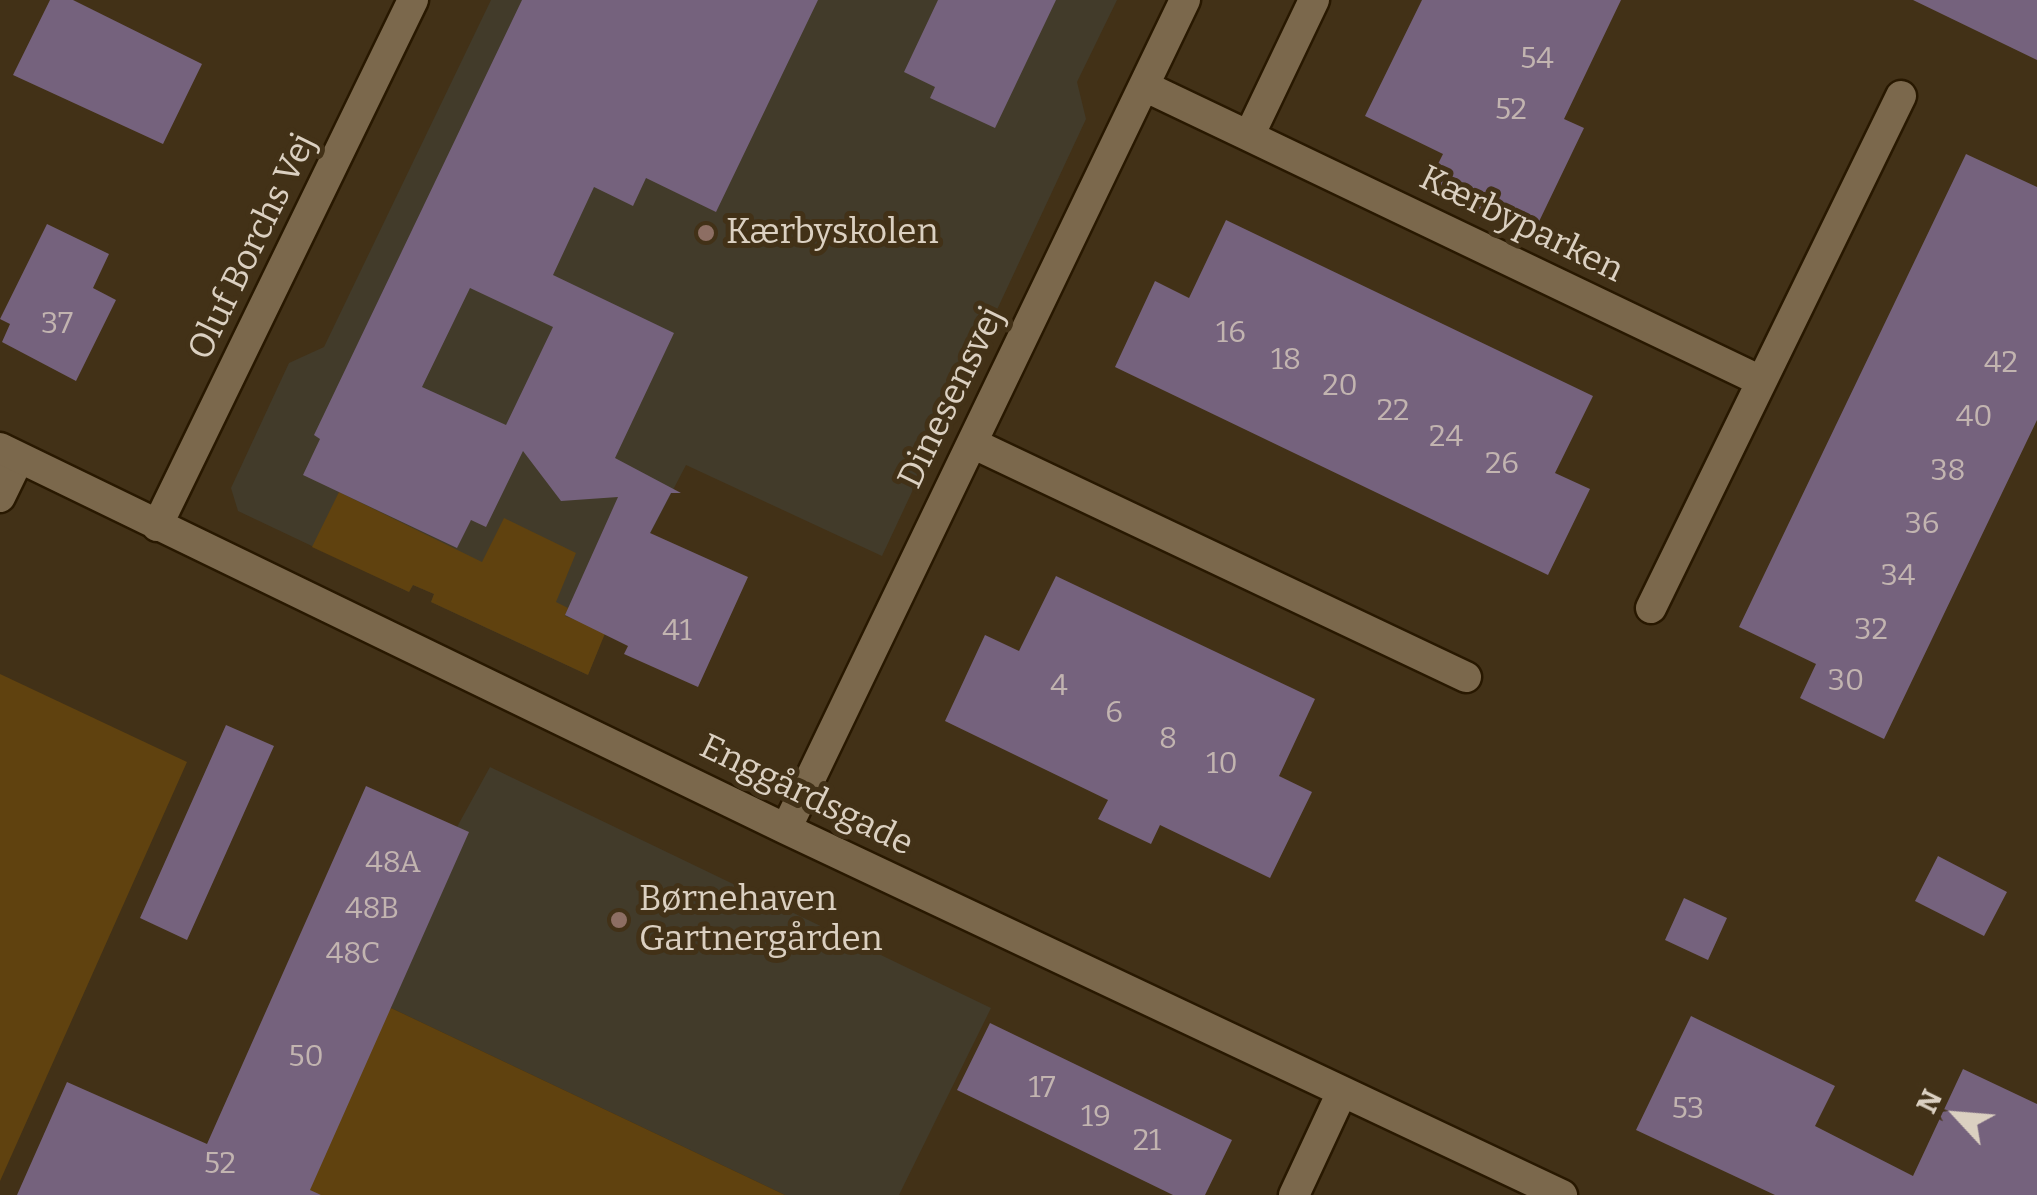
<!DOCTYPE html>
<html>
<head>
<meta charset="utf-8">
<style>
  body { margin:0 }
  #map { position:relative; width:2037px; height:1195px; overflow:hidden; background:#423117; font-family:Bitter,serif }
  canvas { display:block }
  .north { position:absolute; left:1907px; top:1065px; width:100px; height:100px; -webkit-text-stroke:8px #423117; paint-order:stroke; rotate:296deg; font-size:28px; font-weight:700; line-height:40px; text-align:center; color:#dbd0c1 }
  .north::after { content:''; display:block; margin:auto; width:35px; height:45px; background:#dbd0c1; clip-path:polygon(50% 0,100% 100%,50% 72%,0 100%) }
</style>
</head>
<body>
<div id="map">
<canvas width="2037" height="1195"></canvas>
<div class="north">N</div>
</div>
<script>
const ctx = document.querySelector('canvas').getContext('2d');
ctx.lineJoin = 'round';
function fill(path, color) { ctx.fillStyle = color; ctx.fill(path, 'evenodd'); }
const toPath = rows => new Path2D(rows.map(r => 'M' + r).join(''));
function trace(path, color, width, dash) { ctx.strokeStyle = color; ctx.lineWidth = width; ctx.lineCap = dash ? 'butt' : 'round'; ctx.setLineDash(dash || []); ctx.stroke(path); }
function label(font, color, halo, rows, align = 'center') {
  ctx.font = font + ' Bitter,serif'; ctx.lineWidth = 10; ctx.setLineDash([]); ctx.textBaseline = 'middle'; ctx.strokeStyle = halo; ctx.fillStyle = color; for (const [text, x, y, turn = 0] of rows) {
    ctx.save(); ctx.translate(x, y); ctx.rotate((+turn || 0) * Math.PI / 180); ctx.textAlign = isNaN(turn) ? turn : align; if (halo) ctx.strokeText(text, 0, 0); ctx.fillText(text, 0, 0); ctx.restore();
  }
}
fill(toPath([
  [491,0,1117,0,1077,82,1086,119,882,556,686,465,625,582,588,675,431,602,434,594,413,585,409,592,238,511,231,488,289,363,324,347],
  [490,767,991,1008,899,1195,785,1195,391,1008,457,827]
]), '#423b2a');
fill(toPath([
  [339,492,482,562,504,518,576,553,556,602,568,608,565,616,606,631,588,675,431,602,434,594,413,585,409,592,312,547],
  [0,674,187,762,0,1181],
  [391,1008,785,1195,269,1195]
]), '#60420f');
fill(toPath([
  [50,0,73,0,202,64,163,144,13,75],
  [522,0,818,0,716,212,646,178,633,206,594,187,553,275,674,333,615,458,681,493,671,493,650,533,748,577,698,687,624,654,628,646,565,615,618,497,561,501,523,451,486,527,471,520,457,548,303,475,320,439,314,435],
  [470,288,553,327,506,425,422,387],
  [938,0,1056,0,995,128,930,98,935,87,904,72],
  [1422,0,1621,0,1564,119,1584,128,1533,234,1427,186,1443,154,1365,116],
  [1913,0,2037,0,2037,60],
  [1966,154,2037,187,2037,420,1884,739,1800,698,1816,664,1739,627],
  [1226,220,1593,396,1555,473,1590,489,1548,575,1115,367,1155,281,1189,298],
  [47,224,109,254,93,288,116,300,76,381,2,342,10,324,0,319],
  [1056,576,1315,699,1279,776,1312,792,1270,878,1160,825,1151,844,1098,819,1108,800,945,721,985,635,1019,651],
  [226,725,274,746,187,940,140,918],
  [366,786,469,832,310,1190,321,1195,17,1195,67,1082,207,1144],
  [1938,856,2007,892,1984,936,1915,901],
  [1684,898,1727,918,1708,960,1665,940],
  [1691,1016,1835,1086,1815,1126,1913,1176,1963,1069,2037,1104,2037,1195,1775,1195,1636,1130],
  [990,1023,1232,1140,1205,1195,1173,1195,957,1090]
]), '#75627d');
const service = toPath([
  [0,497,19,458]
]);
const minor = toPath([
  [1314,0,1249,136,1761,381],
  [1144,86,1249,136],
  [972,443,1466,677],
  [0,448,786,829,1562,1195],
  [157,526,413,0],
  [1651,608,1901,96],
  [786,829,1185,0],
  [1294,1195,1342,1092]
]);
trace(service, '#281800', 35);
trace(minor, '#281800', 35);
trace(service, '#7b684c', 30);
trace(minor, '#7b684c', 30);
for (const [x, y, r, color] of [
  [706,233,10,"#8d6e63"],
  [619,920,10,"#8d6e63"]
]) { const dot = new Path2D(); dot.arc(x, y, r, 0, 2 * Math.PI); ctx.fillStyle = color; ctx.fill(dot); trace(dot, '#423117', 4); }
label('30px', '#c2b4b0', null, [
  ["54",1537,60],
  ["52",1511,111],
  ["37",57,325],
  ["16",1231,334],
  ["18",1286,361],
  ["42",2001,364],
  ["20",1340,387],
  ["22",1393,412],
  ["40",1974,418],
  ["24",1446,438],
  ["26",1502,465],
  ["38",1948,472],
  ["36",1922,525],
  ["34",1898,577],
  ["32",1871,631],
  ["41",677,632],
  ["30",1846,682],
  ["4",1059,687],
  ["6",1114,714],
  ["8",1168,740],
  ["10",1222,765],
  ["48A",393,864],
  ["48B",372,910],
  ["48C",353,955],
  ["50",306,1058],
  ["17",1042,1089],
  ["53",1688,1110],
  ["19",1096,1118],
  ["21",1147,1142],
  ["52",220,1165]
]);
label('35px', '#dbd0c1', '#423117', [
  ["Kærbyparken",1521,225,26],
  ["Oluf Borchs Vej",253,247,-64],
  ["Dinesensvej",952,398,-64],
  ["Enggårdsgade",806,796,26]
]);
label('35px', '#dbd0c1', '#423117', [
  ["Kærbyskolen",726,233],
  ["Børnehaven",639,900],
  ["Gartnergården",639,940]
], 'left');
</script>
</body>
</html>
